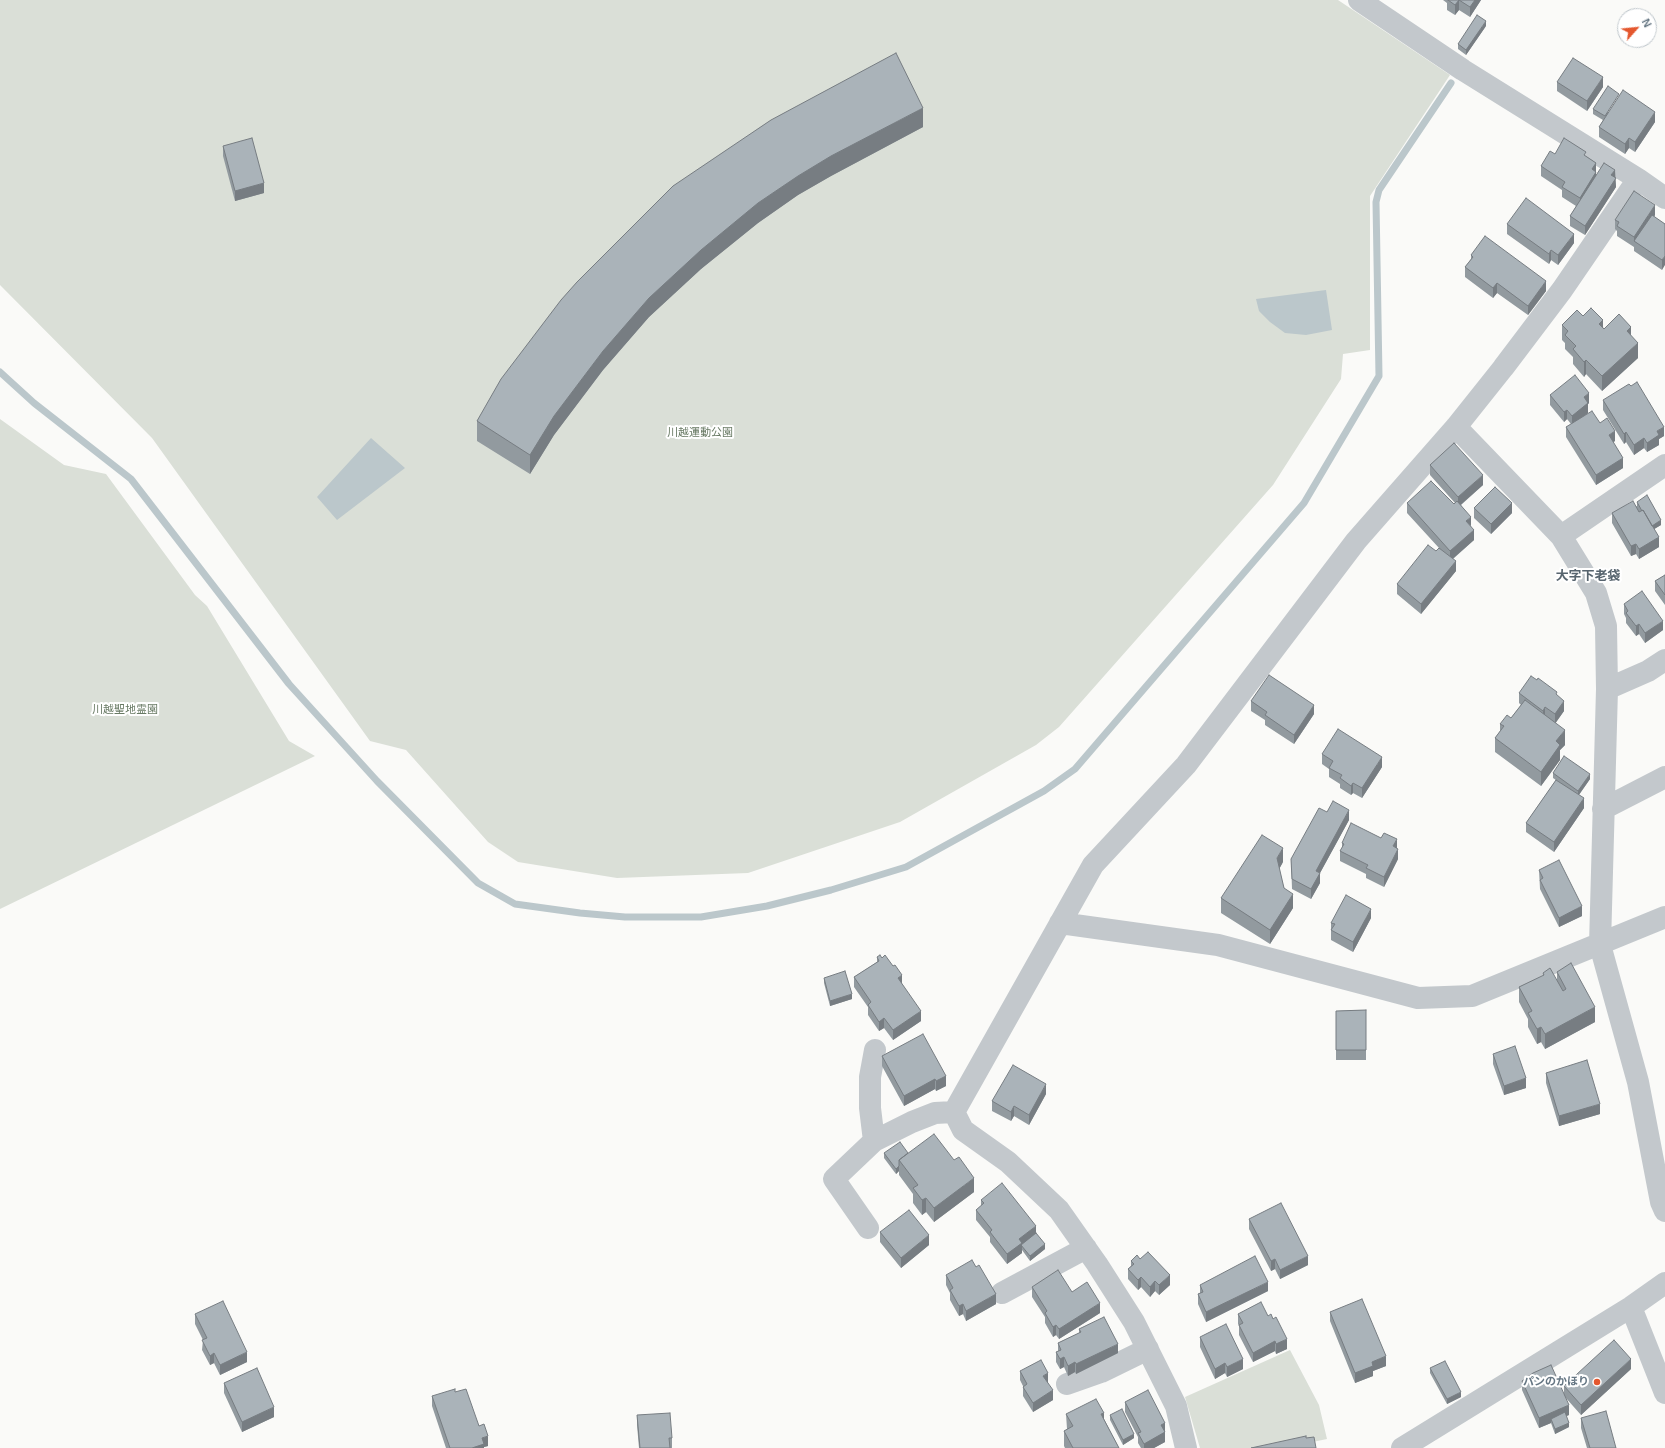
<!DOCTYPE html>
<html>
<head>
<meta charset="utf-8">
<style>
  body { margin:0 }
  #map { position:relative; width:1665px; height:1448px; overflow:hidden; background:#fafaf8; font-family:Arial,sans-serif }
  canvas { display:block }
  .north { position:absolute; left:1617px; top:8px; width:40px; height:40px; box-sizing:border-box; background:#fff; border:1px solid #c1c8cd; border-radius:50%; rotate:63deg; font-size:11px; font-weight:700; line-height:16px; text-align:center; color:#657683 }
  .north::after { content:''; display:block; margin:auto; width:14px; height:18px; background:#e4572e; clip-path:polygon(50% 0,100% 100%,50% 72%,0 100%) }
</style>
</head>
<body>
<div id="map">
<canvas width="1665" height="1448"></canvas>
<div class="north">N</div>
</div>
<script>
const ctx = document.querySelector('canvas').getContext('2d');
ctx.lineJoin = 'round';
function fill(path, color) { ctx.fillStyle = color; ctx.fill(path, 'evenodd'); }
const toPath = rows => new Path2D(rows.map(r => 'M' + r).join(''));
function trace(path, color, width, dash) { ctx.strokeStyle = color; ctx.lineWidth = width; ctx.lineCap = dash ? 'butt' : 'round'; ctx.setLineDash(dash || []); ctx.stroke(path); }
function label(font, color, halo, rows, align = 'center') {
  ctx.font = font + ' Arial,"Noto Sans JP",sans-serif'; ctx.lineWidth = 4; ctx.setLineDash([]); ctx.textBaseline = 'middle'; ctx.strokeStyle = halo; ctx.fillStyle = color; for (const [text, x, y, turn = 0] of rows) {
    ctx.save(); ctx.translate(x, y); ctx.rotate((+turn || 0) * Math.PI / 180); ctx.textAlign = isNaN(turn) ? turn : align; if (halo) ctx.strokeText(text, 0, 0); ctx.fillText(text, 0, 0); ctx.restore();
  }
}
fill(toPath([
  [0,0,1338,0,1450,75,1370,196,1370,350,1343,354,1341,379,1273,485,1059,727,1036,745,900,822,748,873,617,878,518,862,488,842,406,750,370,741,152,438,0,285],
  [0,419,64,465,106,474,195,595,207,606,289,741,315,756,0,909],
  [1290,1350,1319,1405,1327,1439,1284,1448,1200,1448,1185,1397]
]), '#dadfd7');
fill(toPath([
  [1326,290,1332,330,1306,335,1285,333,1270,322,1259,311,1256,299],
  [371,438,405,468,337,520,317,497]
]), '#bbc7cb');
trace(toPath([
  [0,372,34,403,131,479,289,684,377,781,478,883,515,904,580,913,625,917,701,917,767,906,831,890,906,867,1044,791,1075,769,1304,503,1379,376,1376,202,1379,190,1451,83]
]), '#bbc7cb', 7);
trace(toPath([
  [1359,0,1463,70,1638,179,1665,198],
  [1456,427,1561,536,1596,593,1606,626,1607,689,1600,945,1638,1082,1661,1202,1665,1211],
  [1561,536,1665,465],
  [1607,689,1648,671,1665,660],
  [1603,809,1665,777],
  [1060,923,1218,945,1418,998,1472,996,1665,917],
  [874,1141,870,1108,870,1077,875,1050],
  [868,1228,834,1179,874,1141,912,1122,935,1113,954,1112],
  [1002,1293,1086,1248],
  [1631,1307,1665,1393],
  [1067,1384,1101,1372,1148,1349],
  [1186,1448,1176,1406,1134,1322,1097,1264,1059,1210,1008,1162,963,1130,954,1112,1093,865,1186,765,1356,541,1456,427,1503,368,1562,290,1638,179],
  [1402,1448,1631,1307,1665,1283]
]), '#c3c8cc', 22);
fill(toPath([
  [1443,0,1481,0,1470,17,1459,10,1455,15,1447,10,1447,3],
  [1486,26,1466,55,1458,49,1458,44],
  [1557,82,1603,87,1587,111,1557,91],
  [1593,109,1655,122,1635,152,1629,148,1625,154,1599,137,1599,127,1603,120,1593,114],
  [771,120,923,127,831,176,798,195,758,223,701,269,649,317,603,370,554,435,530,474,477,441,477,421],
  [223,146,264,193,235,201,223,156],
  [1555,154,1586,156,1596,163,1596,175,1615,177,1616,187,1585,235,1570,226,1570,216,1576,206,1562,197,1562,190,1541,176,1541,166],
  [1655,215,1654,217,1665,224,1662,270,1634,251,1634,247,1617,236,1617,231,1615,229,1615,220],
  [1507,224,1574,243,1558,265,1551,260,1549,264,1507,234],
  [1471,255,1546,291,1528,315,1497,293,1493,298,1465,277,1465,267,1471,259],
  [1583,316,1603,327,1604,329,1631,336,1638,358,1602,391,1586,374,1584,377,1573,364,1573,357,1565,349,1565,343,1562,340,1562,325],
  [1550,395,1589,403,1588,404,1588,413,1584,416,1600,423,1615,441,1613,442,1623,468,1596,485,1566,437,1566,427,1571,424,1567,419,1564,422,1550,405],
  [1603,400,1664,436,1659,439,1659,445,1647,452,1644,448,1634,455,1626,442,1624,444,1603,410],
  [1430,465,1483,485,1461,505,1471,526,1474,540,1453,559,1456,571,1421,614,1397,594,1397,584,1436,551,1439,548,1407,513,1407,503,1454,504,1455,503,1430,475],
  [1637,502,1661,525,1654,529,1659,547,1639,559,1636,554,1631,556,1612,523,1612,513,1637,506],
  [1474,508,1512,513,1491,534,1474,518],
  [1665,575,1665,605,1655,591,1655,581],
  [1624,604,1663,630,1645,643,1639,634,1636,636,1626,623,1626,618,1624,614],
  [1519,693,1557,695,1564,711,1555,723,1565,745,1560,750,1560,760,1541,786,1495,752,1495,738,1500,731,1500,724,1511,718,1521,705,1519,703],
  [1251,701,1314,714,1294,744,1265,725,1265,720,1251,711],
  [1322,754,1382,767,1362,798,1353,793,1351,795,1340,788,1340,784,1329,777,1329,769,1322,764],
  [1553,773,1590,779,1579,795,1584,808,1554,852,1526,832,1526,823,1556,780,1553,778],
  [1327,812,1349,820,1320,873,1320,883,1311,899,1292,889,1291,859],
  [1342,843,1397,848,1398,859,1384,887,1366,878,1366,874,1340,861,1340,851,1342,848],
  [1283,862,1279,869,1284,888,1293,908,1270,944,1221,913,1221,898],
  [1539,870,1582,916,1559,927,1540,889],
  [1371,918,1353,952,1331,940,1331,923],
  [877,957,882,958,893,966,921,1021,893,1040,884,1028,879,1031,868,1015,868,1007,854,987,854,977,877,962],
  [1557,972,1595,1022,1545,1049,1541,1042,1537,1044,1528,1027,1528,1019,1519,1002,1519,987,1543,976,1543,973,1557,980],
  [824,978,852,999,830,1006,824,983],
  [1366,1010,1366,1060,1336,1060,1336,1011],
  [1493,1054,1526,1088,1504,1095,1493,1064],
  [882,1056,946,1076,946,1086,936,1091,935,1089,904,1106,882,1066],
  [1546,1073,1600,1114,1559,1126,1546,1083],
  [1046,1094,1029,1125,1014,1116,1011,1121,992,1111,992,1101],
  [884,1153,908,1153,974,1192,934,1222,926,1212,922,1215,913,1203,913,1194,899,1175,899,1171,896,1174,884,1158],
  [981,1200,1036,1233,1045,1249,1030,1261,1022,1250,1022,1253,1007,1264,990,1242,990,1237,976,1220,976,1210,981,1206],
  [1249,1219,1308,1265,1280,1279,1275,1269,1271,1271,1249,1229],
  [880,1232,929,1245,901,1268,880,1242],
  [1140,1259,1170,1285,1159,1295,1155,1291,1150,1297,1141,1287,1138,1290,1128,1279,1128,1269,1131,1266,1131,1261],
  [946,1275,996,1304,966,1321,963,1314,959,1316,950,1300,950,1293,946,1285],
  [1200,1285,1268,1291,1206,1322,1198,1304,1198,1294,1200,1293],
  [1032,1287,1072,1292,1100,1313,1059,1339,1056,1335,1053,1337,1045,1323,1045,1317,1032,1297],
  [1330,1312,1386,1366,1373,1371,1373,1376,1355,1383,1330,1321],
  [195,1314,247,1362,220,1375,214,1363,210,1365,202,1350,203,1340,195,1324],
  [1238,1314,1268,1316,1287,1349,1276,1354,1275,1351,1253,1362,1239,1335,1239,1326,1238,1324],
  [1079,1329,1118,1353,1076,1374,1075,1372,1068,1376,1064,1367,1060,1369,1056,1362,1056,1352,1058,1352,1058,1343,1079,1333],
  [1200,1337,1243,1369,1227,1377,1225,1373,1215,1379,1200,1347],
  [1430,1368,1461,1397,1447,1404,1430,1373],
  [1631,1369,1581,1415,1565,1397,1569,1415,1566,1416,1569,1427,1555,1434,1551,1423,1539,1428,1522,1390,1522,1381,1564,1394,1564,1386],
  [1020,1371,1048,1383,1053,1400,1033,1412,1023,1396,1023,1386,1020,1380],
  [224,1383,274,1417,242,1432,224,1393],
  [455,1392,479,1426,488,1446,484,1447,484,1448,446,1448,432,1406,432,1396],
  [1125,1402,1165,1423,1165,1442,1154,1448,1141,1448,1138,1443,1138,1437,1125,1412],
  [1066,1414,1104,1419,1119,1448,1065,1448,1064,1446,1064,1431,1067,1429],
  [637,1415,672,1438,672,1448,639,1448,637,1425],
  [1110,1415,1134,1438,1123,1445,1110,1420],
  [1581,1418,1616,1448,1587,1448,1581,1428]
]), '#929a9f');
fill(toPath([
  [1459,0,1459,10,1455,15,1455,5],
  [1475,0,1481,0,1470,17,1470,7],
  [1486,21,1486,26,1466,55,1466,50],
  [1603,77,1603,87,1587,111,1587,101],
  [923,108,923,127,831,176,798,195,758,223,701,269,649,317,603,370,554,435,530,474,530,455,554,416,603,351,649,298,701,250,758,203,798,176,831,156],
  [1655,112,1655,122,1635,152,1635,142],
  [1629,138,1629,148,1625,154,1625,144],
  [1596,163,1596,182,1580,208,1580,198,1592,169],
  [1615,170,1616,187,1585,235,1585,226,1611,175],
  [264,183,264,193,235,201,235,191],
  [1655,205,1655,215,1637,243,1634,241,1634,247,1634,237],
  [1574,234,1574,243,1558,265,1558,255],
  [1551,250,1551,260,1549,264,1549,254],
  [1665,256,1665,265,1662,270,1662,260],
  [1546,281,1546,291,1528,315,1528,306],
  [1497,283,1497,293,1493,298,1493,288],
  [1603,320,1603,335,1599,324],
  [1631,327,1631,342,1627,331],
  [1638,343,1638,358,1602,391,1602,376],
  [1586,360,1586,374,1584,377,1584,362],
  [1589,393,1589,403,1588,404,1588,413,1572,426,1572,416,1584,397],
  [1567,410,1567,419,1564,422,1564,412],
  [1664,427,1664,436,1659,439,1659,445,1647,452,1647,443,1657,431],
  [1615,431,1615,441,1609,445,1609,435],
  [1626,432,1626,442,1624,444,1624,434],
  [1644,438,1644,448,1634,455,1634,445],
  [1623,458,1623,468,1596,485,1596,475],
  [1483,475,1483,485,1458,507,1458,497],
  [1512,503,1512,513,1491,534,1491,524],
  [1471,517,1471,526,1466,521],
  [1661,520,1661,525,1651,531,1651,526],
  [1474,530,1474,540,1450,561,1450,551],
  [1659,537,1659,547,1639,559,1639,549],
  [1636,544,1636,554,1631,556,1631,546],
  [1456,561,1456,571,1421,614,1421,604],
  [1663,621,1663,630,1645,643,1645,633],
  [1639,624,1639,634,1636,636,1636,626],
  [1564,701,1564,711,1555,724,1555,714],
  [1314,705,1314,714,1294,744,1294,735],
  [1545,707,1545,717,1543,721,1543,711],
  [1565,730,1565,745,1560,750,1560,760,1541,786,1541,772,1556,741],
  [1382,757,1382,767,1362,798,1362,788],
  [1590,774,1590,779,1578,796,1578,791],
  [1353,783,1353,793,1351,795,1351,786],
  [1584,798,1584,808,1554,852,1554,842],
  [1349,810,1349,820,1320,873,1320,883,1311,899,1311,889,1316,871],
  [1397,839,1397,849,1393,846],
  [1283,848,1283,862,1277,873,1277,858],
  [1398,849,1398,859,1384,887,1384,877],
  [1293,894,1293,908,1270,944,1270,930],
  [1582,906,1582,916,1559,927,1559,918],
  [1371,909,1371,918,1353,952,1353,942],
  [902,975,902,985,898,978],
  [852,994,852,999,830,1006,830,1001],
  [1595,1007,1595,1022,1545,1049,1545,1034],
  [921,1011,921,1021,893,1040,893,1030],
  [884,1018,884,1028,879,1031,879,1022],
  [1541,1027,1541,1042,1537,1044,1537,1029],
  [946,1076,946,1086,936,1091,936,1081],
  [1526,1078,1526,1088,1504,1095,1504,1086],
  [935,1079,935,1089,904,1106,904,1096],
  [1046,1084,1046,1094,1029,1125,1029,1115],
  [1600,1104,1600,1114,1559,1126,1559,1116],
  [1014,1106,1014,1116,1011,1121,1011,1112],
  [899,1166,899,1171,896,1174,896,1169],
  [974,1178,974,1192,934,1222,934,1208],
  [926,1198,926,1212,922,1215,922,1200],
  [1036,1226,1036,1236,1022,1245,1022,1253,1007,1264,1007,1254,1019,1239],
  [929,1235,929,1245,901,1268,901,1258],
  [1045,1244,1045,1249,1030,1261,1030,1256],
  [1308,1256,1308,1265,1280,1279,1280,1270],
  [1275,1259,1275,1269,1271,1271,1271,1261],
  [1170,1275,1170,1285,1159,1295,1159,1285],
  [1141,1277,1141,1287,1138,1290,1138,1280],
  [1155,1281,1155,1291,1150,1297,1150,1287],
  [1268,1282,1268,1291,1206,1322,1206,1312],
  [996,1294,996,1304,966,1321,966,1311],
  [1100,1303,1100,1313,1059,1339,1059,1329],
  [963,1304,963,1314,959,1316,959,1306],
  [1056,1325,1056,1335,1053,1337,1053,1327],
  [1287,1339,1287,1349,1276,1354,1276,1344],
  [1275,1341,1275,1351,1253,1362,1253,1353],
  [1118,1344,1118,1353,1076,1374,1076,1364],
  [247,1352,247,1362,220,1375,220,1365],
  [214,1353,214,1363,210,1365,210,1356],
  [1386,1356,1386,1366,1373,1371,1373,1376,1355,1383,1355,1373,1372,1362],
  [1064,1357,1064,1367,1060,1369,1060,1359],
  [1243,1359,1243,1369,1227,1377,1227,1367],
  [1631,1359,1631,1369,1581,1415,1581,1405],
  [1075,1362,1075,1372,1068,1376,1068,1366],
  [1225,1363,1225,1373,1215,1379,1215,1369],
  [1048,1373,1048,1383,1043,1386,1043,1376],
  [1053,1390,1053,1400,1033,1412,1033,1403],
  [1461,1392,1461,1397,1447,1404,1447,1399],
  [1569,1405,1569,1415,1552,1422,1551,1419,1551,1423,1539,1428,1539,1418],
  [274,1407,274,1417,242,1432,242,1422],
  [1104,1413,1104,1427,1101,1414],
  [1165,1423,1165,1442,1154,1448,1144,1448,1144,1444,1161,1425],
  [1569,1423,1569,1427,1555,1434,1555,1429],
  [1134,1434,1134,1438,1123,1445,1123,1440],
  [488,1436,488,1446,484,1447,484,1448,472,1448,482,1438]
]), '#777d82');
const building = toPath([
  [1448,0,1475,0,1470,7,1459,0,1455,5,1448,0],
  [1477,15,1486,21,1466,50,1458,44,1477,15],
  [896,53,923,108,831,156,798,176,758,203,701,250,649,298,603,351,554,416,530,455,477,421,501,379,561,300,577,282,673,186,771,120,896,53],
  [1573,58,1603,77,1587,101,1557,82,1573,58],
  [1608,86,1619,94,1605,116,1593,109,1608,86],
  [1623,90,1655,112,1635,142,1629,138,1625,144,1599,127,1623,90],
  [252,138,264,183,235,191,223,146,252,138],
  [1564,138,1586,152,1584,155,1596,163,1592,169,1596,172,1580,198,1562,187,1565,182,1541,166,1550,151,1555,154,1564,138],
  [1604,163,1615,170,1611,175,1616,178,1585,226,1570,216,1604,163],
  [1634,191,1655,205,1634,237,1617,226,1619,222,1615,220,1634,191],
  [1526,198,1574,234,1558,255,1551,250,1549,254,1507,224,1526,198],
  [1652,215,1665,224,1665,256,1662,260,1634,241,1652,215],
  [1485,236,1546,281,1528,306,1497,283,1493,288,1465,267,1473,257,1471,255,1485,236],
  [1591,308,1603,320,1599,324,1604,329,1619,314,1631,327,1627,331,1638,343,1602,376,1586,360,1584,362,1573,349,1576,346,1565,335,1568,331,1562,325,1577,310,1583,316,1591,308],
  [1575,375,1589,393,1584,397,1588,403,1572,416,1567,410,1564,412,1550,395,1575,375],
  [1637,382,1664,427,1657,431,1659,435,1647,443,1644,438,1634,445,1626,432,1624,434,1603,400,1629,384,1631,386,1637,382],
  [1592,411,1600,423,1607,418,1615,431,1609,435,1623,458,1596,475,1566,427,1592,411],
  [1454,443,1483,475,1458,497,1430,465,1454,443],
  [1431,481,1454,504,1457,501,1471,517,1466,521,1474,530,1450,551,1407,503,1431,481],
  [1495,487,1512,503,1491,524,1474,508,1495,487],
  [1647,495,1661,520,1652,526,1643,510,1642,511,1637,502,1647,495],
  [1633,501,1639,512,1643,510,1659,537,1639,549,1636,544,1631,546,1612,513,1633,501],
  [1428,545,1436,551,1439,548,1456,561,1421,604,1397,584,1428,545],
  [1665,575,1665,595,1655,581,1665,575],
  [1642,591,1663,621,1645,633,1639,624,1636,626,1626,613,1628,611,1624,604,1642,591],
  [1269,675,1314,705,1294,735,1265,715,1267,712,1251,701,1269,675],
  [1531,676,1537,680,1538,678,1557,692,1556,694,1564,701,1555,714,1545,707,1543,711,1519,693,1531,676],
  [1525,700,1565,730,1556,741,1560,745,1541,772,1495,738,1504,726,1500,724,1507,715,1511,718,1525,700],
  [1338,729,1382,757,1362,788,1353,783,1351,786,1340,778,1342,775,1329,768,1333,761,1322,754,1338,729],
  [1564,756,1590,774,1578,791,1553,773,1564,756],
  [1556,780,1584,798,1554,842,1526,823,1556,780],
  [1333,801,1349,810,1316,871,1320,873,1311,889,1292,879,1291,859,1319,808,1327,812,1333,801],
  [1351,823,1381,838,1384,833,1397,839,1393,846,1398,849,1384,877,1366,868,1368,865,1340,851,1344,844,1342,843,1351,823],
  [1262,835,1283,848,1277,858,1284,888,1293,894,1270,930,1221,898,1262,835],
  [1559,860,1582,906,1559,918,1540,880,1543,878,1539,870,1559,860],
  [1346,895,1371,909,1353,942,1331,930,1335,924,1331,923,1346,895],
  [880,955,882,958,885,955,893,966,895,965,902,975,898,978,921,1011,893,1030,884,1018,879,1022,868,1005,871,1002,854,977,879,961,877,957,880,955],
  [1571,963,1595,1007,1545,1034,1541,1027,1537,1029,1528,1013,1532,1011,1519,987,1544,975,1543,973,1550,968,1563,991,1566,989,1557,972,1571,963],
  [845,971,852,994,830,1001,824,978,845,971],
  [1366,1010,1366,1050,1336,1050,1336,1011,1366,1010],
  [923,1034,946,1076,936,1081,935,1079,904,1096,882,1056,923,1034],
  [1515,1046,1526,1078,1504,1086,1493,1054,1515,1046],
  [1587,1060,1600,1104,1559,1116,1546,1073,1587,1060],
  [1013,1065,1046,1084,1029,1115,1014,1106,1011,1112,992,1101,1013,1065],
  [934,1134,954,1160,959,1157,974,1178,934,1208,926,1198,922,1200,913,1188,918,1185,899,1160,934,1134],
  [900,1142,908,1153,899,1160,899,1166,896,1169,884,1153,900,1142],
  [1002,1183,1036,1226,1019,1239,1022,1243,1007,1254,990,1232,992,1230,976,1210,984,1203,981,1200,1002,1183],
  [1281,1203,1308,1256,1280,1270,1275,1259,1271,1261,1249,1219,1281,1203],
  [909,1210,929,1235,901,1258,880,1232,909,1210],
  [1036,1233,1045,1244,1030,1256,1021,1245,1036,1233],
  [1148,1252,1170,1275,1159,1285,1155,1281,1150,1287,1141,1277,1138,1280,1128,1269,1134,1264,1131,1261,1137,1255,1140,1259,1148,1252],
  [1255,1256,1268,1282,1206,1312,1198,1294,1203,1292,1200,1285,1255,1256],
  [972,1260,976,1267,979,1265,996,1294,966,1311,963,1304,959,1306,950,1290,953,1288,946,1275,972,1260],
  [1058,1270,1072,1292,1087,1282,1100,1303,1059,1329,1056,1325,1053,1327,1045,1313,1047,1311,1032,1287,1058,1270],
  [1362,1299,1386,1356,1372,1362,1373,1366,1355,1373,1330,1312,1362,1299],
  [223,1301,247,1352,220,1365,214,1353,210,1356,202,1340,207,1338,195,1314,223,1301],
  [1261,1302,1268,1316,1271,1314,1273,1319,1276,1317,1287,1339,1276,1344,1275,1341,1253,1353,1239,1325,1243,1323,1238,1314,1261,1302],
  [1104,1317,1118,1344,1076,1364,1075,1362,1068,1366,1064,1357,1060,1359,1056,1352,1061,1350,1058,1343,1081,1332,1079,1329,1104,1317],
  [1226,1324,1243,1359,1227,1367,1225,1363,1215,1369,1200,1337,1226,1324],
  [1614,1340,1631,1359,1581,1405,1564,1386,1614,1340],
  [1041,1360,1048,1373,1043,1376,1053,1390,1033,1403,1023,1387,1027,1384,1020,1371,1041,1360],
  [1445,1361,1461,1392,1447,1399,1430,1368,1445,1361],
  [1551,1365,1569,1405,1539,1418,1522,1381,1533,1373,1551,1365],
  [257,1368,274,1407,242,1422,224,1383,257,1368],
  [455,1389,455,1392,466,1389,479,1426,484,1424,488,1436,482,1438,484,1444,472,1448,450,1448,432,1396,455,1389],
  [1148,1390,1165,1423,1161,1425,1165,1432,1144,1444,1138,1433,1141,1432,1125,1402,1148,1390],
  [1096,1399,1104,1413,1101,1414,1119,1448,1073,1448,1064,1431,1073,1426,1066,1414,1096,1399],
  [1122,1409,1134,1434,1123,1440,1110,1415,1122,1409],
  [1606,1411,1616,1448,1590,1448,1581,1418,1606,1411],
  [1565,1412,1569,1423,1555,1429,1551,1419,1565,1412],
  [670,1413,672,1438,669,1438,670,1448,640,1448,637,1415,670,1413],
  [1306,1436,1306,1438,1314,1437,1316,1448,1251,1448,1306,1436]
]);
fill(building, '#aab3b9');
trace(building, '#777d82', 1);
for (const [x, y, r, color] of [
  [1597,1382,4,"#e4572e"]
]) { const dot = new Path2D(); dot.arc(x, y, r, 0, 2 * Math.PI); ctx.fillStyle = color; ctx.fill(dot); trace(dot, '#fff', 1.5); }
label('11px', '#687a64', '#fff', [
  ["川越運動公園",700,433],
  ["川越聖地霊園",125,710]
]);
label('bold 11px', '#657683', '#fff', [
  ["パンのかほり",1589,1382]
], 'right');
label('bold 13px', '#57646e', '#fff', [
  ["大字下老袋",1588,576]
]);
</script>
</body>
</html>
